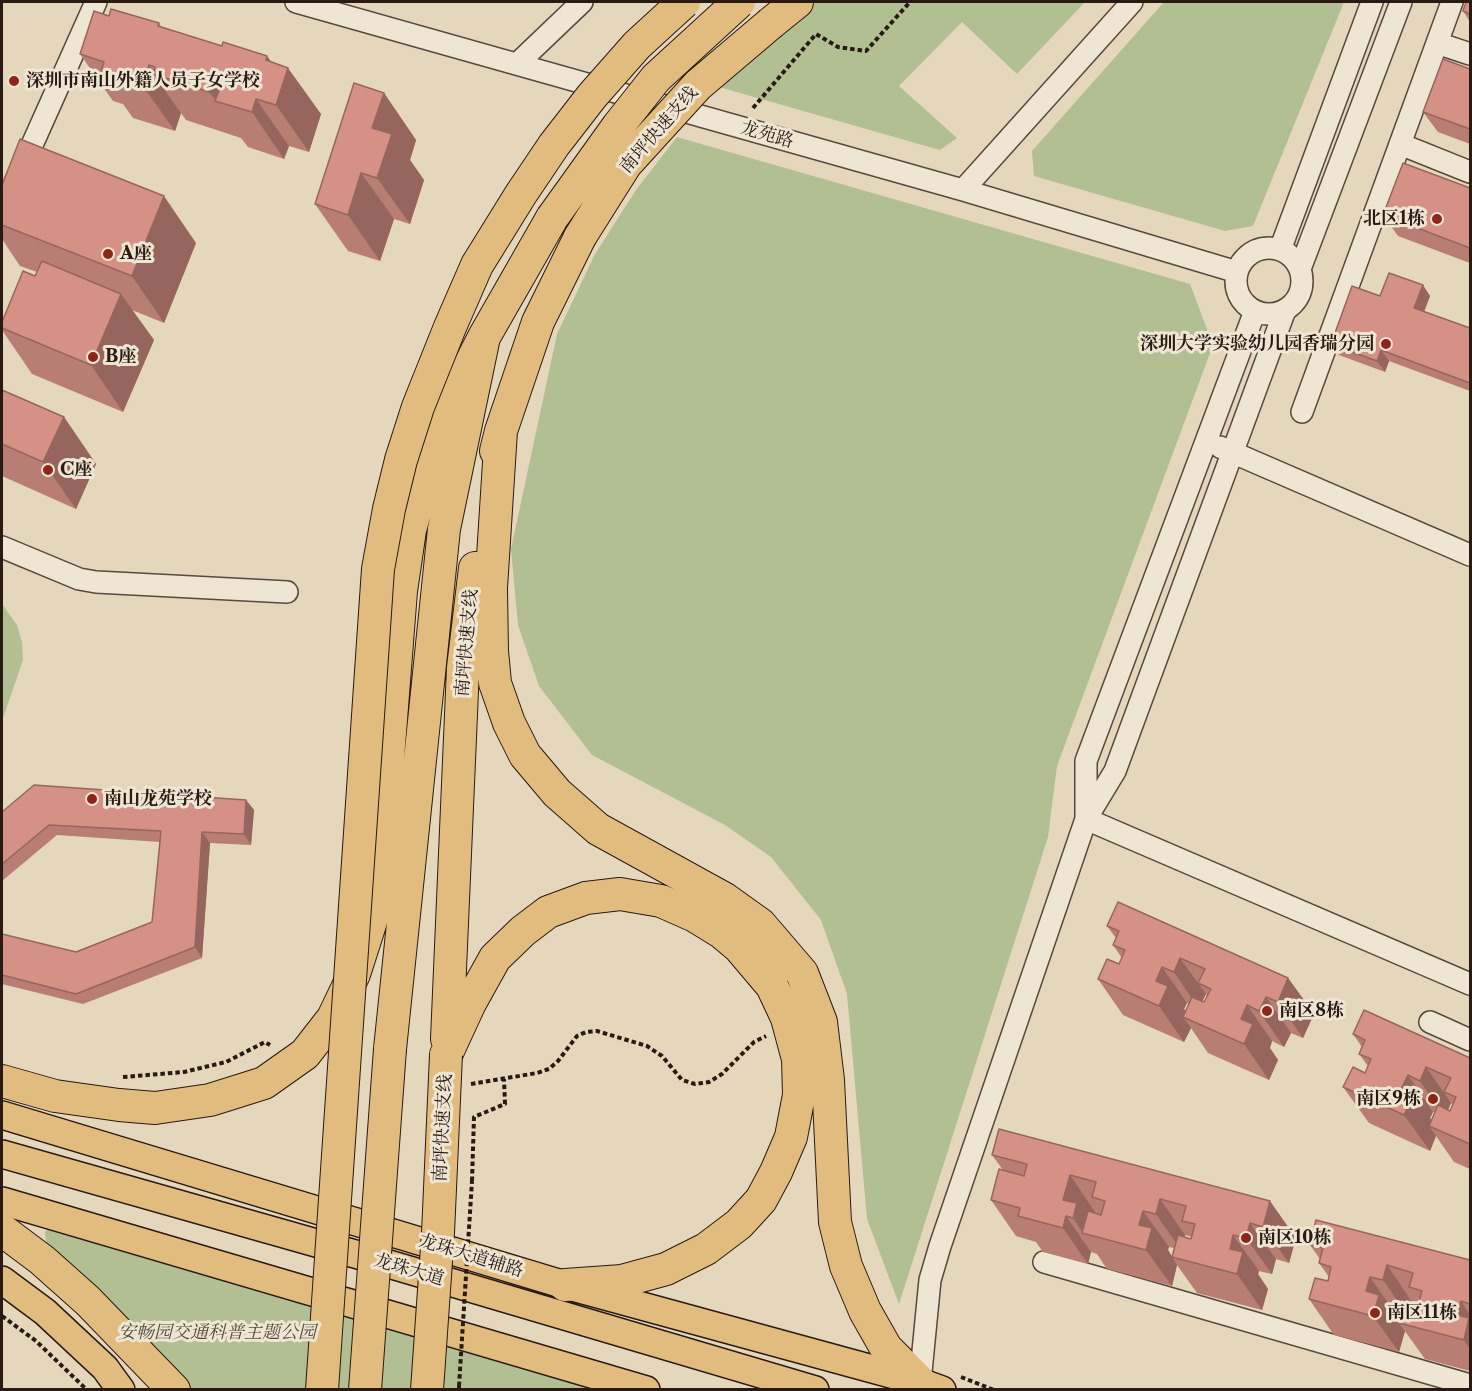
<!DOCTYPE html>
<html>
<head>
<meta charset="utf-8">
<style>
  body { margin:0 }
  #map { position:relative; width:1472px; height:1391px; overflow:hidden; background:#e5d7bc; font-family:"Libre Caslon Text",serif }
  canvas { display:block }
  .frame { position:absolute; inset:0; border:3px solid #291a14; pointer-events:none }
</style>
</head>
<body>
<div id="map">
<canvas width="1472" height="1391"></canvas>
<div class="frame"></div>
</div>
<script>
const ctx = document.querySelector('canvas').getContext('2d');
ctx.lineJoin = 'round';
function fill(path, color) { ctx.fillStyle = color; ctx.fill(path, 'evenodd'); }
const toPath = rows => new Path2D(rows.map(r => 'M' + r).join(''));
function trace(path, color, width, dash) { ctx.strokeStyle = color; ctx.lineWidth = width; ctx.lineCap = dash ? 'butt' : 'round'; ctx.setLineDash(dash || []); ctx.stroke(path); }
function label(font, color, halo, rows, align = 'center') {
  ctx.font = font + ' "Libre Caslon Text","Noto Serif SC",serif'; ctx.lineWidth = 6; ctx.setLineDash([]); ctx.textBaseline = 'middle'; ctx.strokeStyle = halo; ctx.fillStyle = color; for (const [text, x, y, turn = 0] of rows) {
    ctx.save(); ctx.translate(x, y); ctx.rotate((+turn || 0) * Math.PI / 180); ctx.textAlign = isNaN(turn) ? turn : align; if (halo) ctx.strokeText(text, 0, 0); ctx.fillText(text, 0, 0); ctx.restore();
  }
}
fill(toPath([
  [816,2,1085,2,1017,74,962,22,899,86,957,138,940,150,712,85],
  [1164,2,1344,2,1253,226,1225,231,1034,176,1032,151],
  [677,137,1190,284,1213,345,1057,766,1048,837,899,1304,867,1219,847,994,821,920,771,857,725,825,592,755,539,686,518,625,511,549,557,334,595,254,636,190],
  [2,604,17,625,22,642,23,660,2,721],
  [52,1224,606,1389,191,1389,149,1341,46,1242,45,1232]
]), '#b1bf93');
const minor = toPath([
  [296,2,963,190,1237,272],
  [1437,43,1470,54],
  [517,64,582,2],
  [1400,144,1470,172],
  [963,190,1132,2],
  [2,212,96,2],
  '1236 281a33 33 0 1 1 66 0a33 33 0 1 1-66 0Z',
  [1280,250,1372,2],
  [1300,269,1401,2],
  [1302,412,1452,2],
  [1220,447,1470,555],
  [2,547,79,579,96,582,287,592],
  [1086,818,1086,761,1255,311],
  [1086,819,1470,984],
  [1430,1022,1470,1040],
  [1044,1262,1470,1385],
  [920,1382,930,1280,940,1246,1086,819,1115,771,1285,310]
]);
const major = toPath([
  [2,1115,565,1285,920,1382,942,1390],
  [2,1154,355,1254,815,1390],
  [2,1201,646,1390],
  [2,1280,45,1312,105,1368,121,1390]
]);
const highway = toPath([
  [771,23,797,2],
  [501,431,491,588,492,651,495,683,509,723,525,755,557,793,598,829,725,899,760,924,802,973,821,1022,828,1080,835,1222,846,1266,865,1311,886,1348,920,1382],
  [496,451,501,431,538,322,580,237],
  [447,1039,463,668,475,568],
  [390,1049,444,529,484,337,552,218],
  [446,1055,470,1003,495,958,523,931,548,912,586,898,620,894,661,901,695,916,721,932,739,947,772,986,787,1018,798,1059,799,1095,791,1137,776,1172,761,1200,739,1224,706,1249,666,1269,622,1281,565,1285],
  [2,1081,55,1096,119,1105,155,1108,210,1100,264,1083,305,1054,333,1018,354,974,371,921,379,874,401,591,410,530,426,472,457,390,484,337],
  [2,1230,42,1260,88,1301,174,1390]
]);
trace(minor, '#58493e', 24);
trace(major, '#291a14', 30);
trace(highway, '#291a14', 34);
trace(toPath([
  [753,108,816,34,838,47,866,51,910,2],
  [123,1077,184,1072,226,1062,265,1042,270,1045],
  [471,1084,537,1073,549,1069,558,1061,577,1036,586,1032,597,1031,647,1046,662,1056,682,1080,695,1084,709,1082,722,1074,754,1042,766,1036],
  [472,1181,474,1117,505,1104,504,1079],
  [2,1316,36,1341,87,1390],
  [961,1377,994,1390],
  [459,1390,459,1386]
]), '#291a14', 4, [4.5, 3]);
trace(minor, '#eee5d3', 21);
trace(major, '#e2bc7e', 27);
trace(highway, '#e2bc7e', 32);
const highwayBridge = toPath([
  [552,218,618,126,656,78,739,2],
  [580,237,626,164,698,85,771,23],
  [322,1390,378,569,389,509,401,460,418,407,450,327,477,265,521,194,554,145,592,96,637,45,684,2],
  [365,1390,390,1049],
  [427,1390,438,1233,446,1055]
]);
trace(highwayBridge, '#291a14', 34, []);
trace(toPath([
  [459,1386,472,1181]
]), '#291a14', 4, [4.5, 3]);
trace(highwayBridge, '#e2bc7e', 32);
fill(toPath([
  [1463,11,1470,14,1470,22],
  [109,16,159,23,161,27,222,46,267,56,271,62,321,114,309,152,289,146,284,159,248,147,241,138,186,120,181,113,175,131,133,118,123,104,113,101,80,54],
  [1470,69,1470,144,1438,132,1423,112],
  [384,93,416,140,410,160,424,180,410,224,394,219,380,261,348,251,315,204],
  [2,185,196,243,164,323,132,310,154,340,123,412,32,374,2,330,2,328,35,276,37,272,20,266,2,239],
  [1470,188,1470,263,1398,236,1383,215],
  [1380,296,1430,296,1424,312,1470,328,1470,391,1389,361,1385,372,1339,355,1331,344],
  [2,390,64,417,96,464,76,509,2,476],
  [246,800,254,810,251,845,210,843,202,958,83,1004,2,984,2,934,76,952,152,922,160,842,57,835,2,881,2,812],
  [1107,926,1288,978,1314,1014,1303,1038,1291,1033,1284,1047,1272,1041,1270,1048,1278,1060,1269,1080,1208,1053,1191,1028,1184,1042,1123,1015,1098,979,1119,964,1122,958,1113,945,1116,938],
  [1206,994,1207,996,1204,1002,1202,1001],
  [1187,1003,1189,1004,1186,1011,1184,1009],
  [1353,1034,1470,1058,1470,1169,1454,1162,1436,1136,1430,1151,1369,1123,1343,1087,1365,1073,1368,1066,1359,1054,1362,1047],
  [1451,1103,1453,1105,1450,1111,1448,1110],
  [1433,1112,1435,1112,1432,1120,1430,1118],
  [999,1129,1296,1238,1289,1263,1276,1259,1272,1274,1259,1271,1258,1274,1268,1289,1262,1310,1197,1293,1177,1265,1172,1286,1107,1269,1097,1254,1091,1252,1088,1264,1043,1252,1036,1242,1016,1236,991,1200,1003,1170,992,1155],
  [1185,1235,1192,1237,1191,1239,1185,1237],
  [1169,1247,1174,1248,1172,1257,1168,1250],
  [1310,1245,1470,1260,1470,1371,1425,1359,1399,1323,1401,1315,1395,1313,1394,1316,1405,1331,1399,1352,1334,1335,1309,1299,1328,1281,1329,1277,1319,1263,1320,1259],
  [1412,1302,1418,1303,1418,1305,1412,1303]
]), '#b87d73');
fill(toPath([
  [267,56,284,80,288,68,321,114,309,152,276,105,266,60],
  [149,65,155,74,153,74,181,113,175,131,142,85],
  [213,82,228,105,216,101,209,92],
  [384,93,416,140,410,160,424,180,410,224,377,178,372,128],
  [256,99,289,146,284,159,252,112],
  [361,173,394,219,380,261,348,215],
  [164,196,196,243,164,323,132,276],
  [1423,285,1430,296,1421,319,1414,308],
  [121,294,154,340,123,412,91,365],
  [1381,350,1389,361,1385,372,1377,361],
  [64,417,96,464,76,509,43,462],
  [246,800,254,810,251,845,244,834],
  [202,832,210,843,202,958,195,947],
  [1180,958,1206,994,1199,1009,1174,972],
  [1162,967,1187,1003,1184,1009,1193,1022,1183,1017,1191,1028,1184,1042,1159,1006,1156,981],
  [1288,978,1314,1014,1303,1038,1278,1002],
  [1266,997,1291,1033,1284,1047,1259,1011],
  [1247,1005,1272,1041,1270,1048,1278,1060,1269,1080,1244,1044,1241,1019],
  [1426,1067,1451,1103,1445,1117,1420,1081],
  [1408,1075,1433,1112,1430,1118,1439,1130,1429,1126,1436,1136,1430,1151,1404,1115,1401,1089],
  [1070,1175,1095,1212,1091,1224,1083,1233,1073,1218,1063,1200],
  [1160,1199,1185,1235,1181,1250,1156,1214],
  [1270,1201,1296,1238,1289,1263,1263,1227],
  [1143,1211,1169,1247,1168,1250,1177,1265,1172,1286,1146,1250,1139,1225],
  [1066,1216,1091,1252,1088,1264,1063,1228],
  [1250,1223,1276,1259,1272,1274,1246,1238],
  [1233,1235,1259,1271,1258,1274,1268,1289,1262,1310,1237,1274,1230,1249],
  [1387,1265,1412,1302,1408,1316,1383,1280],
  [1370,1277,1395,1313,1394,1316,1405,1331,1399,1352,1373,1316,1366,1291],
  [1461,1301,1470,1315,1470,1349,1464,1340,1457,1315]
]), '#96665e');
const building = toPath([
  [1466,2,1470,2,1470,14,1463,11,1466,2],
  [111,9,159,23,158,26,222,46,223,42,267,56,266,60,288,68,276,105,256,99,252,112,215,101,221,85,213,82,209,92,153,74,155,67,149,65,142,85,101,72,104,62,80,54,94,11,109,16,111,9],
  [1443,59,1470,69,1470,129,1423,112,1443,59],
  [354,83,384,93,372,128,392,134,377,178,361,173,348,215,315,204,354,83],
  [20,139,164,196,132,276,2,225,2,185,20,139],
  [1403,163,1470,188,1470,248,1383,215,1403,163],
  [42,261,121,294,91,365,2,328,2,322,23,271,35,276,42,261],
  [1389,273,1423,285,1414,308,1470,328,1470,383,1381,350,1377,361,1331,344,1352,286,1380,296,1389,273],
  [2,390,64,417,43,462,2,444,2,390],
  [34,785,246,800,244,834,202,832,195,947,76,994,2,975,2,934,76,952,152,922,161,831,49,825,2,864,2,812,34,785],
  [1118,902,1288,978,1278,1002,1266,997,1259,1011,1247,1005,1241,1019,1253,1024,1244,1044,1183,1017,1192,997,1204,1002,1211,989,1198,983,1205,969,1180,958,1174,972,1162,967,1156,981,1168,986,1159,1006,1098,979,1107,959,1119,964,1125,950,1113,945,1119,931,1107,926,1118,902],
  [1364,1010,1470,1058,1470,1144,1429,1126,1438,1105,1450,1111,1456,1097,1444,1092,1451,1078,1426,1067,1420,1081,1408,1075,1401,1089,1414,1094,1404,1115,1343,1087,1353,1067,1365,1073,1371,1059,1359,1054,1365,1040,1353,1034,1364,1010],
  [999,1129,1270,1201,1263,1227,1250,1223,1246,1238,1233,1235,1230,1249,1243,1252,1237,1274,1172,1257,1178,1235,1191,1239,1195,1224,1182,1221,1186,1206,1160,1199,1156,1214,1143,1211,1139,1225,1152,1228,1146,1250,1082,1233,1088,1211,1101,1215,1105,1201,1092,1197,1096,1182,1070,1175,1063,1200,1077,1203,1073,1218,1066,1216,1063,1228,1018,1216,1020,1208,991,1200,999,1169,1024,1176,1027,1164,992,1155,999,1129],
  [1316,1220,1470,1260,1470,1304,1461,1301,1457,1315,1469,1318,1464,1340,1399,1323,1405,1301,1418,1305,1422,1291,1409,1287,1413,1273,1387,1265,1383,1280,1370,1277,1366,1291,1379,1295,1373,1316,1309,1299,1315,1278,1328,1281,1331,1267,1319,1263,1323,1248,1310,1245,1316,1220]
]);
fill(building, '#d69186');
trace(building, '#96665e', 1.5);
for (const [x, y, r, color] of [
  [14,81,6,"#8f2418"],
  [1437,219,6,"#8f2418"],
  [108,254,6,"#8f2418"],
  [1386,344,6,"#8f2418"],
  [93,357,6,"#8f2418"],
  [48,470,6,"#8f2418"],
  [92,799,6,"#8f2418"],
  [1267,1011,6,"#8f2418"],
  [1433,1099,6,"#8f2418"],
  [1246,1238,6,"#8f2418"],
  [1375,1313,6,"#8f2418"]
]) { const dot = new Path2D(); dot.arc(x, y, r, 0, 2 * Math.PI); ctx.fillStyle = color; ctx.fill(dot); trace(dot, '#eee5d3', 2); }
label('bold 18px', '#291a14', '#eee5d3', [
  ["深圳市南山外籍人员子女学校",26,81],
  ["北区1栋",1425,219,"right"],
  ["A座",120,254],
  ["深圳大学实验幼儿园香瑞分园",1374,344,"right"],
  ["B座",105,357],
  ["C座",60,470],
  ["南山龙苑学校",104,799],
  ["南区8栋",1279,1011],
  ["南区9栋",1421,1099,"right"],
  ["南区10栋",1258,1238],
  ["南区11栋",1387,1313]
], 'left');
label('18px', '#291a14', '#eee5d3', [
  ["南坪快速支线",659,130,-49],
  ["龙苑路",767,135,16],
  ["南坪快速支线",467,643,-85],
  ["南坪快速支线",443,1128,-87],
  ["龙珠大道辅路",471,1256,17],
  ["龙珠大道",409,1270,16]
]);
label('italic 18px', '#524c3a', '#eee5d3', [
  ["安畅园交通科普主题公园",217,1333]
]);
</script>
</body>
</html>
